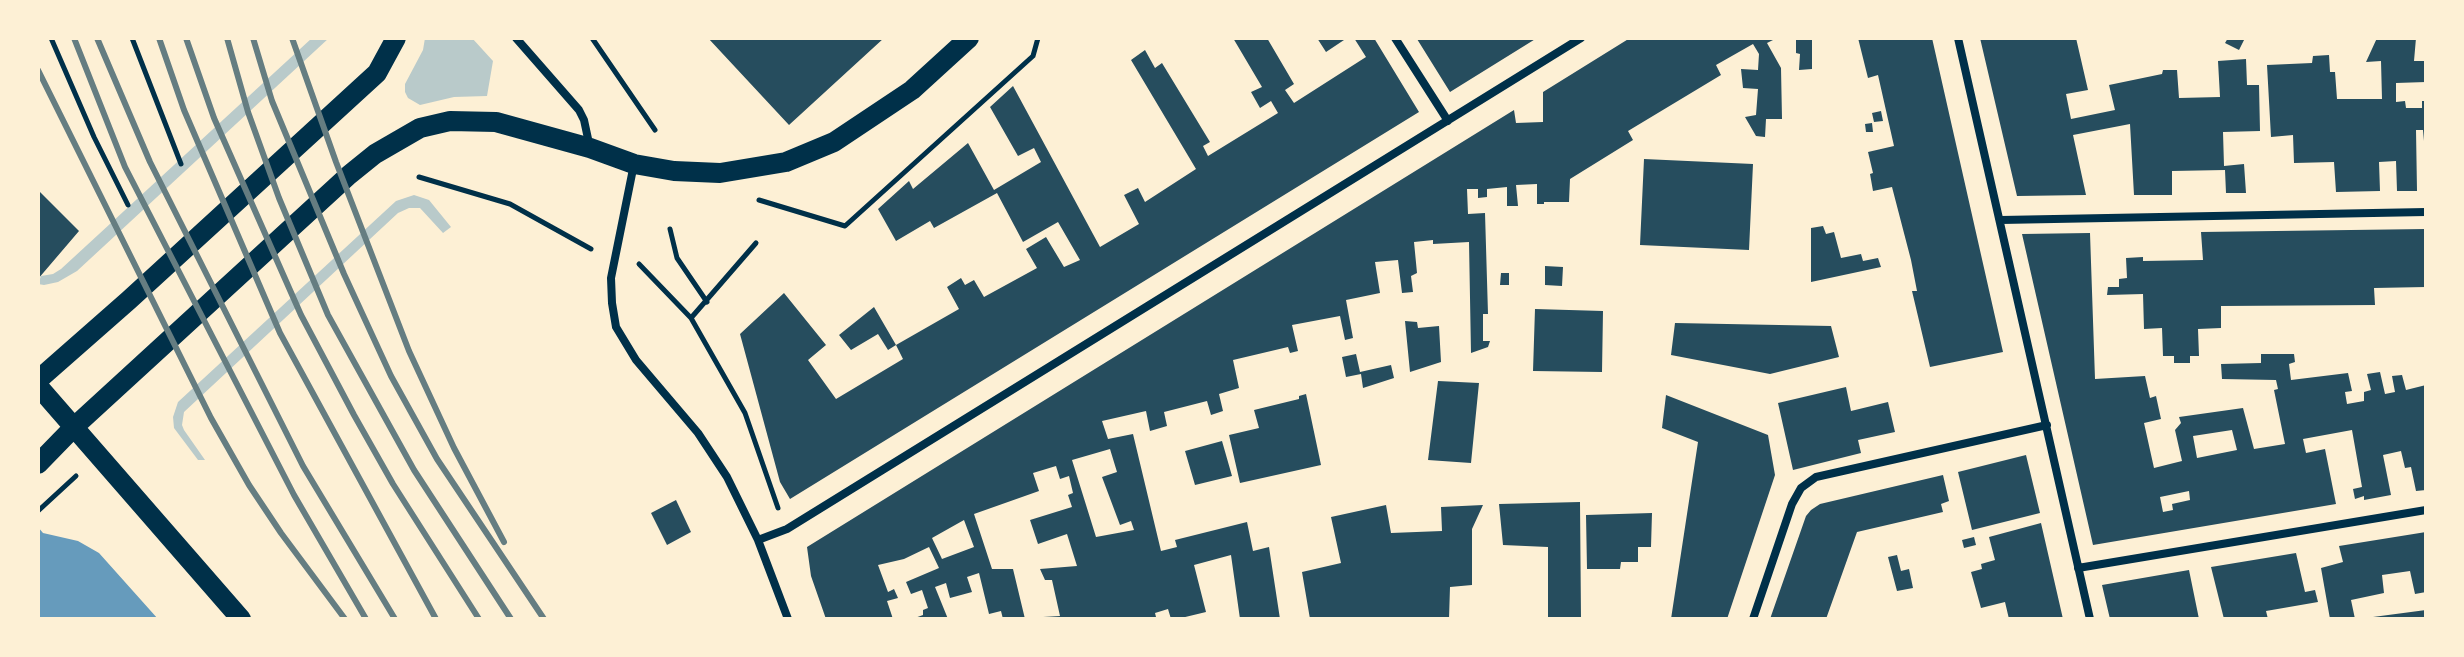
<!DOCTYPE html>
<html>
<head>
<meta charset="utf-8">
<style>
  body { margin:0 }
  #map { position:relative; width:2464px; height:657px; overflow:hidden; background:#fdf0d5; font-family:Figtree,sans-serif }
  canvas { display:block }
  .frame { position:absolute; inset:0; border:40px solid #fdf0d5; pointer-events:none }
</style>
</head>
<body>
<div id="map">
<canvas width="2464" height="657"></canvas>
<div class="frame"></div>
</div>
<script>
const ctx = document.querySelector('canvas').getContext('2d');
ctx.lineJoin = 'round';
function fill(path, color) { ctx.fillStyle = color; ctx.fill(path, 'evenodd'); }
const toPath = rows => new Path2D(rows.map(r => 'M' + r).join(''));
function trace(path, color, width, dash) { ctx.strokeStyle = color; ctx.lineWidth = width; ctx.lineCap = dash ? 'butt' : 'round'; ctx.setLineDash(dash || []); ctx.stroke(path); }
fill(toPath([
  [312,38,329,38,77,271,58,282,44,285,38,284,41,276,53,274,61,269],
  [425,38,472,38,493,61,487,96,454,97,420,105,408,98,405,92,405,84,423,50],
  [414,195,429,200,451,227,443,233,420,208,409,208,398,213,184,412,182,425,184,430,205,460,198,460,174,428,173,417,178,402,396,201]
]), '#b9caca');
fill(toPath([
  [38,527,43,533,78,541,99,553,158,619,38,619]
]), '#669bbc');
fill(toPath([
  [708,38,884,38,789,125],
  [1233,38,1267,38,1294,84,1285,90,1294,103,1366,57,1354,38,1374,38,1419,112,790,499,780,482,740,334,784,293,826,345,808,360,836,399,903,359,896,345,959,309,947,287,961,278,965,285,974,280,984,297,1037,268,1026,249,1046,237,1064,267,1080,260,1058,222,1023,242,997,193,934,228,930,221,896,241,878,209,909,181,913,189,968,143,994,190,1041,162,1034,148,1018,156,990,107,1013,86,1100,247,1139,224,1124,195,1138,188,1145,202,1196,169,1131,60,1145,50,1155,68,1162,63,1210,142,1203,146,1208,156,1278,113,1271,101,1260,108,1251,92,1262,87],
  [1317,38,1347,38,1326,52],
  [1419,38,1537,38,1450,92,1417,39],
  [1630,38,1777,38,1767,43,1781,68,1782,119,1766,119,1765,137,1756,136,1745,117,1756,115,1758,89,1743,88,1741,69,1758,70,1759,54,1753,44,1716,65,1721,75,1628,131,1633,140,1570,179,1569,202,1544,202,1544,204,1537,204,1537,184,1516,185,1518,206,1507,206,1507,187,1487,189,1487,197,1478,198,1478,189,1467,189,1468,214,1485,213,1488,314,1483,314,1483,341,1490,341,1488,347,1471,353,1469,242,1433,244,1433,240,1414,242,1417,273,1411,276,1413,292,1402,293,1398,260,1375,262,1380,293,1346,300,1353,338,1345,340,1340,316,1292,325,1298,351,1290,353,1288,347,1233,360,1239,388,1219,394,1223,411,1211,415,1207,401,1164,412,1167,426,1150,431,1146,411,1102,421,1108,439,1133,434,1161,551,1177,547,1175,540,1247,522,1253,551,1269,547,1280,619,1240,619,1231,555,1194,565,1206,612,1177,619,1171,619,1168,609,1155,613,1156,617,1146,619,1044,619,1043,617,1060,616,1052,580,1045,580,1040,569,1077,566,1067,534,1038,544,1030,520,1072,507,1068,495,1073,493,1069,476,1060,479,1056,466,1033,473,1039,491,974,514,992,569,1013,569,1025,619,1003,619,1001,611,989,614,979,573,967,577,972,592,950,598,946,583,935,587,948,619,912,619,923,615,923,610,928,608,922,590,911,594,906,582,939,568,929,547,904,559,878,565,888,592,894,589,898,598,887,601,893,619,826,619,811,576,807,547,1514,110,1516,123,1543,122,1543,92],
  [1110,449,1117,472,1102,477,1120,525,1131,521,1134,530,1096,537,1072,460],
  [964,520,974,547,942,559,932,538],
  [1796,38,1812,38,1812,69,1799,70,1800,54,1796,53],
  [1858,38,1932,38,2003,352,1930,367,1912,291,1917,291,1911,260,1892,187,1873,191,1870,174,1873,173,1868,152,1894,146,1878,75,1868,78],
  [1980,38,2076,38,2088,90,2066,94,2071,119,2115,110,2109,85,2162,74,2163,70,2177,70,2179,98,2220,97,2218,61,2246,59,2247,85,2259,85,2260,131,2223,132,2224,166,2244,164,2246,193,2226,193,2225,170,2172,171,2172,195,2134,195,2130,124,2073,135,2086,195,2017,196],
  [2228,38,2245,38,2239,50,2225,43],
  [2377,38,2416,38,2414,61,2426,61,2426,82,2396,83,2396,102,2405,101,2406,108,2422,108,2422,101,2426,101,2426,141,2424,141,2423,130,2416,130,2417,191,2397,191,2396,161,2379,162,2380,191,2336,192,2334,162,2294,163,2293,135,2271,137,2267,65,2312,63,2313,56,2329,55,2330,72,2335,72,2337,99,2382,99,2381,61,2366,62],
  [1881,111,1883,121,1874,122,1872,113],
  [1872,123,1873,132,1866,132,1865,124],
  [1644,159,1753,164,1749,250,1640,245],
  [38,190,79,231,38,279],
  [1823,226,1826,234,1834,232,1841,258,1861,254,1863,261,1878,258,1881,267,1811,282,1811,228],
  [2426,229,2426,287,2374,288,2375,305,2221,306,2221,328,2198,329,2199,356,2190,356,2190,363,2174,363,2174,356,2163,356,2162,328,2144,329,2143,294,2107,295,2108,287,2119,287,2119,279,2127,278,2126,258,2143,257,2143,261,2203,260,2201,232],
  [2090,233,2095,379,2145,376,2150,398,2156,396,2161,419,2144,423,2154,468,2182,461,2175,430,2181,423,2179,417,2243,408,2254,449,2285,444,2274,390,2278,389,2276,380,2222,379,2221,364,2261,363,2261,354,2294,354,2295,362,2289,364,2291,380,2348,373,2352,391,2345,392,2347,404,2364,401,2364,392,2371,390,2367,374,2380,372,2385,394,2395,392,2392,376,2402,375,2406,390,2426,385,2426,490,2416,491,2411,467,2405,468,2401,451,2383,455,2391,495,2364,500,2364,496,2355,499,2353,489,2362,487,2352,430,2303,439,2306,453,2325,449,2336,504,2093,545,2022,234],
  [2232,430,2237,450,2197,458,2193,436],
  [2189,491,2190,500,2172,504,2173,510,2163,512,2160,497],
  [1545,266,1563,267,1562,286,1545,285],
  [1501,273,1509,273,1509,285,1500,285],
  [874,307,896,345,888,350,878,334,851,350,839,335],
  [1535,309,1603,311,1602,372,1533,371],
  [1405,321,1417,322,1418,328,1439,326,1441,362,1410,372],
  [1675,323,1831,326,1839,357,1770,374,1671,355],
  [1356,354,1360,372,1391,365,1394,378,1363,388,1361,374,1346,377,1342,357],
  [1438,381,1479,383,1471,463,1428,460],
  [1846,387,1851,411,1888,402,1895,432,1858,440,1861,453,1793,470,1778,403],
  [1306,394,1321,465,1240,483,1229,435,1259,428,1254,410,1299,399,1299,396],
  [1666,395,1768,435,1775,475,1727,619,1671,619,1698,442,1662,428],
  [1222,441,1232,476,1195,485,1185,451],
  [2026,455,2040,513,1972,530,1958,472],
  [1943,475,1949,501,1941,504,1943,512,1857,532,1826,619,1770,619,1806,516,1811,510,1820,504],
  [676,500,691,532,667,545,651,513],
  [1580,502,1581,619,1548,619,1548,547,1503,545,1499,504],
  [1386,505,1391,533,1442,531,1441,507,1483,505,1472,529,1472,585,1450,587,1449,619,1310,619,1302,572,1341,563,1331,517],
  [1652,513,1651,547,1638,547,1638,562,1621,562,1620,569,1587,569,1586,515],
  [2041,523,2063,619,2009,619,2005,602,1981,608,1971,572,1982,569,1981,564,1995,560,1989,537],
  [2426,532,2426,592,2415,594,2410,571,2382,575,2384,593,2351,600,2355,619,2330,619,2321,568,2343,562,2339,546],
  [1974,537,1976,545,1964,548,1962,540],
  [2296,553,2305,592,2315,590,2318,602,2266,611,2268,619,2224,619,2211,567],
  [1897,555,1901,571,1909,569,1913,588,1897,591,1888,557],
  [2189,570,2199,619,2110,619,2102,585],
  [2426,610,2426,619,2373,619,2373,617]
]), '#264d5e');
trace(toPath([
  [51,38,94,137,128,205],
  [132,38,181,164],
  [592,38,655,130],
  [419,177,510,204,591,249],
  [759,200,845,226,1033,56,1038,38],
  [670,229,677,258,707,302],
  [756,243,691,318,745,413,778,508],
  [639,264,691,318],
  [38,511,76,476]
]), '#003049', 5);
trace(toPath([
  [516,38,579,110,584,120,590,148],
  [1395,38,1448,121],
  [1958,38,2090,619],
  [634,164,611,278,612,303,616,327,636,360,698,433,727,477,758,540,788,619],
  [2001,220,2426,212],
  [758,540,787,529,1581,38],
  [2078,568,2426,510],
  [1753,619,1792,504,1801,488,1816,477,2047,425]
]), '#003049', 8);
trace(toPath([
  [38,380,129,300,377,73,396,38],
  [38,386,241,619],
  [38,464,74,427,349,175,375,154,420,128,450,121,496,122,590,148,634,164,674,171,720,173,786,162,834,142,912,90,969,38]
]), '#003049', 20);
trace(toPath([
  [74,38,125,167,294,495,366,619],
  [97,38,150,162,303,466,395,619],
  [159,38,184,110,280,333,436,619],
  [186,38,214,118,301,315,354,415,393,484,479,619],
  [227,38,248,112,279,198,328,315,414,470,511,619],
  [253,38,272,101,344,274,391,376,437,459,544,619],
  [292,38,336,162,409,351,454,448,504,542],
  [38,70,211,418,249,485,281,533,345,619]
]), '#657d81', 6);
</script>
</body>
</html>
